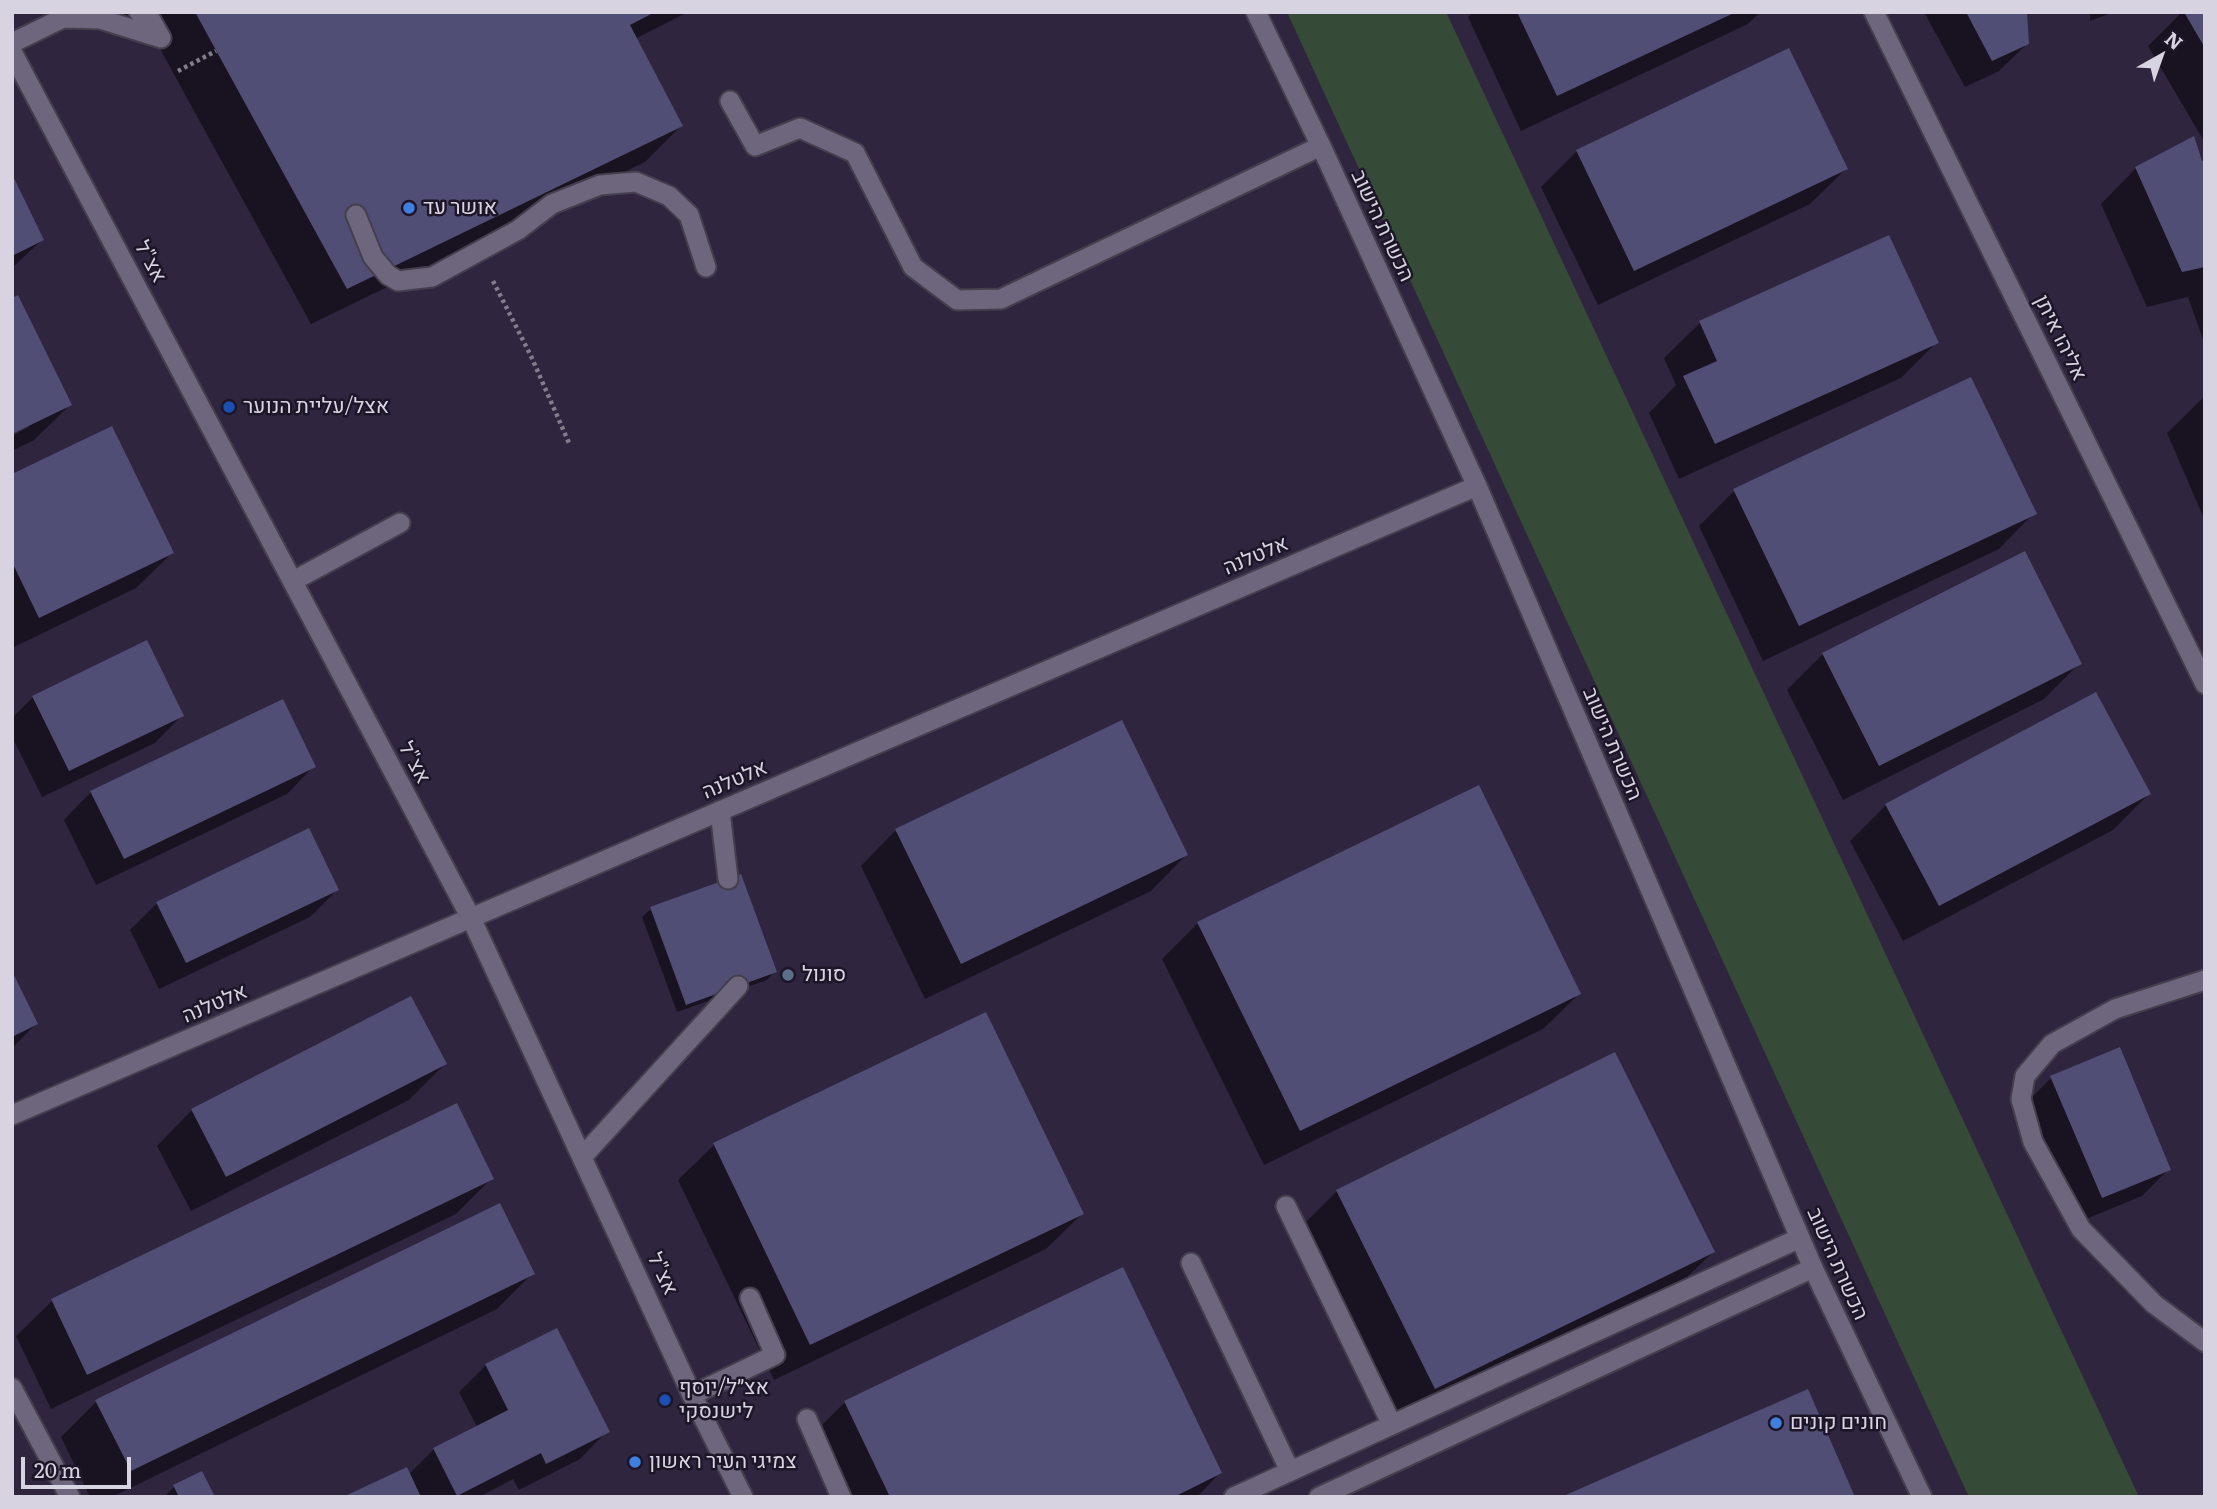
<!DOCTYPE html>
<html>
<head>
<meta charset="utf-8">
<style>
  body { margin:0 }
  #map { position:relative; width:2217px; height:1509px; overflow:hidden; background:#272033; font-family:Literata,serif }
  canvas { display:block }
  .frame { position:absolute; inset:0; border:14px solid #d8d3e0; pointer-events:none }
  .north { position:absolute; left:2126px; top:21px; width:70px; height:70px; -webkit-text-stroke:5px #1d1628; paint-order:stroke; rotate:40deg; font-size:19px; font-weight:700; line-height:28px; text-align:center; color:#d8d3e0 }
  .north::after { content:''; display:block; margin:auto; width:24px; height:32px; background:#d8d3e0; clip-path:polygon(50% 0,100% 100%,50% 72%,0 100%) }
  .scale { position:absolute; left:21px; top:1457px; width:110px; height:32px; box-sizing:border-box; border:4px solid #d8d3e0; border-top:0; padding-left:9px; font-size:21px; line-height:24px; white-space:nowrap; color:#d8d3e0; -webkit-text-stroke:5px #1d1628; paint-order:stroke }
</style>
</head>
<body>
<div id="map">
<canvas width="2217" height="1509"></canvas>
<div class="frame"></div>
<div class="north">N</div>
<div class="scale">20 m</div>
</div>
<script>
const ctx = document.querySelector('canvas').getContext('2d');
ctx.lineJoin = 'round';
function fill(path, color) { ctx.fillStyle = color; ctx.fill(path, 'evenodd'); }
const toPath = rows => new Path2D(rows.map(r => 'M' + r).join(''));
function trace(path, color, width, dash) { ctx.strokeStyle = color; ctx.lineWidth = width; ctx.lineCap = dash ? 'butt' : 'round'; ctx.setLineDash(dash || []); ctx.stroke(path); }
function label(font, color, halo, rows, align = 'center') {
  ctx.font = font + ' Literata,Heebo,serif'; ctx.lineWidth = 5; ctx.setLineDash([]); ctx.textBaseline = 'middle'; ctx.strokeStyle = halo; ctx.fillStyle = color; for (const [text, x, y, turn = 0] of rows) {
    ctx.save(); ctx.translate(x, y); ctx.rotate((+turn || 0) * Math.PI / 180); ctx.textAlign = isNaN(turn) ? turn : align; if (halo) ctx.strokeText(text, 0, 0); ctx.fillText(text, 0, 0); ctx.restore();
  }
}
fill(toPath([
  [12,12,2205,12,2205,1497,12,1497]
]), '#2f253e');
fill(toPath([
  [1287,12,1446,12,2139,1497,1969,1497]
]), '#354b37');
fill(toPath([
  [108,12,688,12,635,39,681,126,645,162,311,324,148,27],
  [1473,12,1760,12,1748,24,1521,131,1468,17],
  [1924,12,2025,12,2027,44,1999,71,1965,87],
  [2090,12,2114,12,2090,21],
  [2179,12,2205,12,2205,143,2148,46,2179,15],
  [1577,151,1846,169,1810,204,1598,305,1541,187],
  [2205,162,2205,345,2188,297,2147,307,2101,204,2136,168],
  [12,178,42,240,12,268],
  [1700,323,1937,342,1901,378,1679,479,1649,413,1676,385,1664,358],
  [2205,396,2205,521,2167,433],
  [70,405,34,440,12,451,12,436,29,427,29,424],
  [12,476,172,553,136,588,12,648],
  [1734,491,2034,513,1999,549,1763,661,1699,526],
  [1823,654,2080,663,2044,699,1843,800,1787,690],
  [2095,695,2149,794,2113,830,1903,941,1850,841,1886,805],
  [33,697,182,715,155,743,42,797,12,737,12,718],
  [314,766,287,794,96,885,64,820,91,792],
  [896,830,1186,855,1151,891,925,999,861,866],
  [337,890,310,917,159,989,130,930,157,903],
  [651,909,775,971,767,980,677,1012,642,917],
  [1198,923,1579,994,1543,1029,1264,1165,1162,959],
  [12,975,36,1024,12,1048],
  [445,1064,409,1100,191,1211,157,1146,192,1110],
  [2051,1078,2169,1169,2142,1196,2074,1224,2024,1105],
  [456,1106,492,1178,456,1214,51,1409,16,1336,52,1301],
  [714,1145,1082,1214,1046,1249,774,1380,678,1180],
  [1337,1191,1713,1252,1677,1287,1399,1424,1301,1227],
  [532,1274,497,1309,112,1497,90,1497,61,1437,96,1402],
  [486,1365,607,1431,580,1459,519,1490,513,1479,479,1497,347,1497,409,1474,434,1449,477,1427,459,1392],
  [845,1402,1220,1473,1197,1497,850,1497,817,1430],
  [174,1487,213,1497,164,1497]
]), '#0007');
fill(toPath([
  [195,12,655,12,630,25,683,126,347,289],
  [1517,12,1736,12,1557,96],
  [1966,12,2027,12,2029,44,1992,61],
  [2184,12,2205,12,2205,48],
  [1789,48,1848,169,1634,271,1576,150],
  [2194,136,2202,161,2205,160,2205,267,2182,272,2135,167],
  [12,174,44,240,12,256],
  [1889,235,1939,343,1715,444,1683,376,1717,361,1699,321],
  [18,295,72,405,12,434,12,298],
  [1971,377,2037,514,1799,626,1733,489],
  [112,426,174,553,39,618,12,562,12,474],
  [2025,551,2082,664,1879,766,1822,653],
  [147,640,184,716,69,771,32,696],
  [2096,692,2151,794,1939,906,1885,804],
  [283,699,316,767,124,859,90,791],
  [1122,720,1188,855,961,964,895,829],
  [1479,785,1581,994,1300,1131,1197,922],
  [309,828,339,890,186,963,156,902],
  [741,874,777,972,686,1005,650,907],
  [12,971,38,1024,12,1037],
  [411,996,447,1064,226,1177,191,1109],
  [986,1012,1084,1214,810,1345,713,1143],
  [2120,1047,2171,1170,2102,1198,2050,1076],
  [1615,1052,1715,1252,1435,1389,1336,1190],
  [457,1103,494,1179,87,1375,51,1299],
  [500,1203,535,1274,131,1471,95,1400],
  [1123,1267,1222,1473,1174,1497,890,1497,844,1401],
  [557,1328,610,1432,546,1464,541,1453,457,1496,433,1448,508,1410,485,1364],
  [1808,1389,1855,1497,1561,1497],
  [407,1467,421,1497,343,1497],
  [202,1471,215,1497,179,1497,173,1485]
]), '#514e75');
const service = toPath([
  [139,12,148,15,161,38],
  [12,43,63,18,100,19,161,38],
  [730,101,755,146,800,128,855,153,913,267,957,300,1001,299,1321,146],
  [356,215,373,257,388,275,398,281,432,277,518,230,552,204,600,185,636,182,669,196,689,215,706,267],
  [293,581,400,523],
  [720,811,728,879],
  [2205,980,2115,1009,2052,1044,2025,1076,2021,1099,2033,1142,2081,1229,2154,1304,2205,1342],
  [583,1156,738,986],
  [1286,1206,1392,1425],
  [1191,1263,1290,1471],
  [692,1395,775,1355,750,1298],
  [807,1419,841,1497],
  [1234,1497,1800,1238],
  [1319,1497,1813,1268]
]);
const minor = toPath([
  [1256,12,1321,146,1477,486,1813,1268,1922,1497],
  [1874,12,2205,684],
  [12,1115,1477,486],
  [12,1388,70,1497]
]);
const tertiary = toPath([
  [12,52,471,918,692,1395,743,1497]
]);
trace(service, '#443e4d', 23);
trace(minor, '#443e4d', 23);
trace(tertiary, '#443e4d', 23);
trace(toPath([
  [178,71,216,51],
  [493,281,531,356,569,443]
]), '#827c8c', 4.5, [3.5, 3.5]);
trace(service, '#6e667d', 19);
trace(minor, '#6e667d', 19);
trace(tertiary, '#6e667d', 19);
for (const [x, y, r, color] of [
  [409,208,7,"#3f7fe0"],
  [229,407,7,"#1a4fb4"],
  [788,975,7,"#5c6f8a"],
  [665,1400,7,"#1a4fb4"],
  [1776,1423,7,"#3f7fe0"],
  [635,1462,7,"#3f7fe0"]
]) { const dot = new Path2D(); dot.arc(x, y, r, 0, 2 * Math.PI); ctx.fillStyle = color; ctx.fill(dot); trace(dot, '#1d1628', 2.5); }
label('21px', '#d8d3e0', '#1d1628', [
  ["אושר עד",423,208],
  ["אצל/עליית הנוער",243,407],
  ["סונול",802,975],
  ["אצ״ל/יוסף",679,1388],
  ["לישנסקי",679,1412],
  ["חונים קונים",1790,1423],
  ["צמיגי העיר ראשון",649,1462]
], 'left');
label('21px', '#d8d3e0', '#1d1628', [
  ["הכשרת הישוב",1382,226,65],
  ["אצ\"ל",150,262,62],
  ["אליהו איתן",2060,338,64],
  ["אלטלנה",1256,556,-23],
  ["הכשרת הישוב",1612,744,67],
  ["אצ\"ל",414,763,62],
  ["אלטלנה",735,780,-23],
  ["אלטלנה",215,1004,-23],
  ["הכשרת הישוב",1837,1264,66],
  ["אצ\"ל",662,1274,65]
]);
</script>
</body>
</html>
